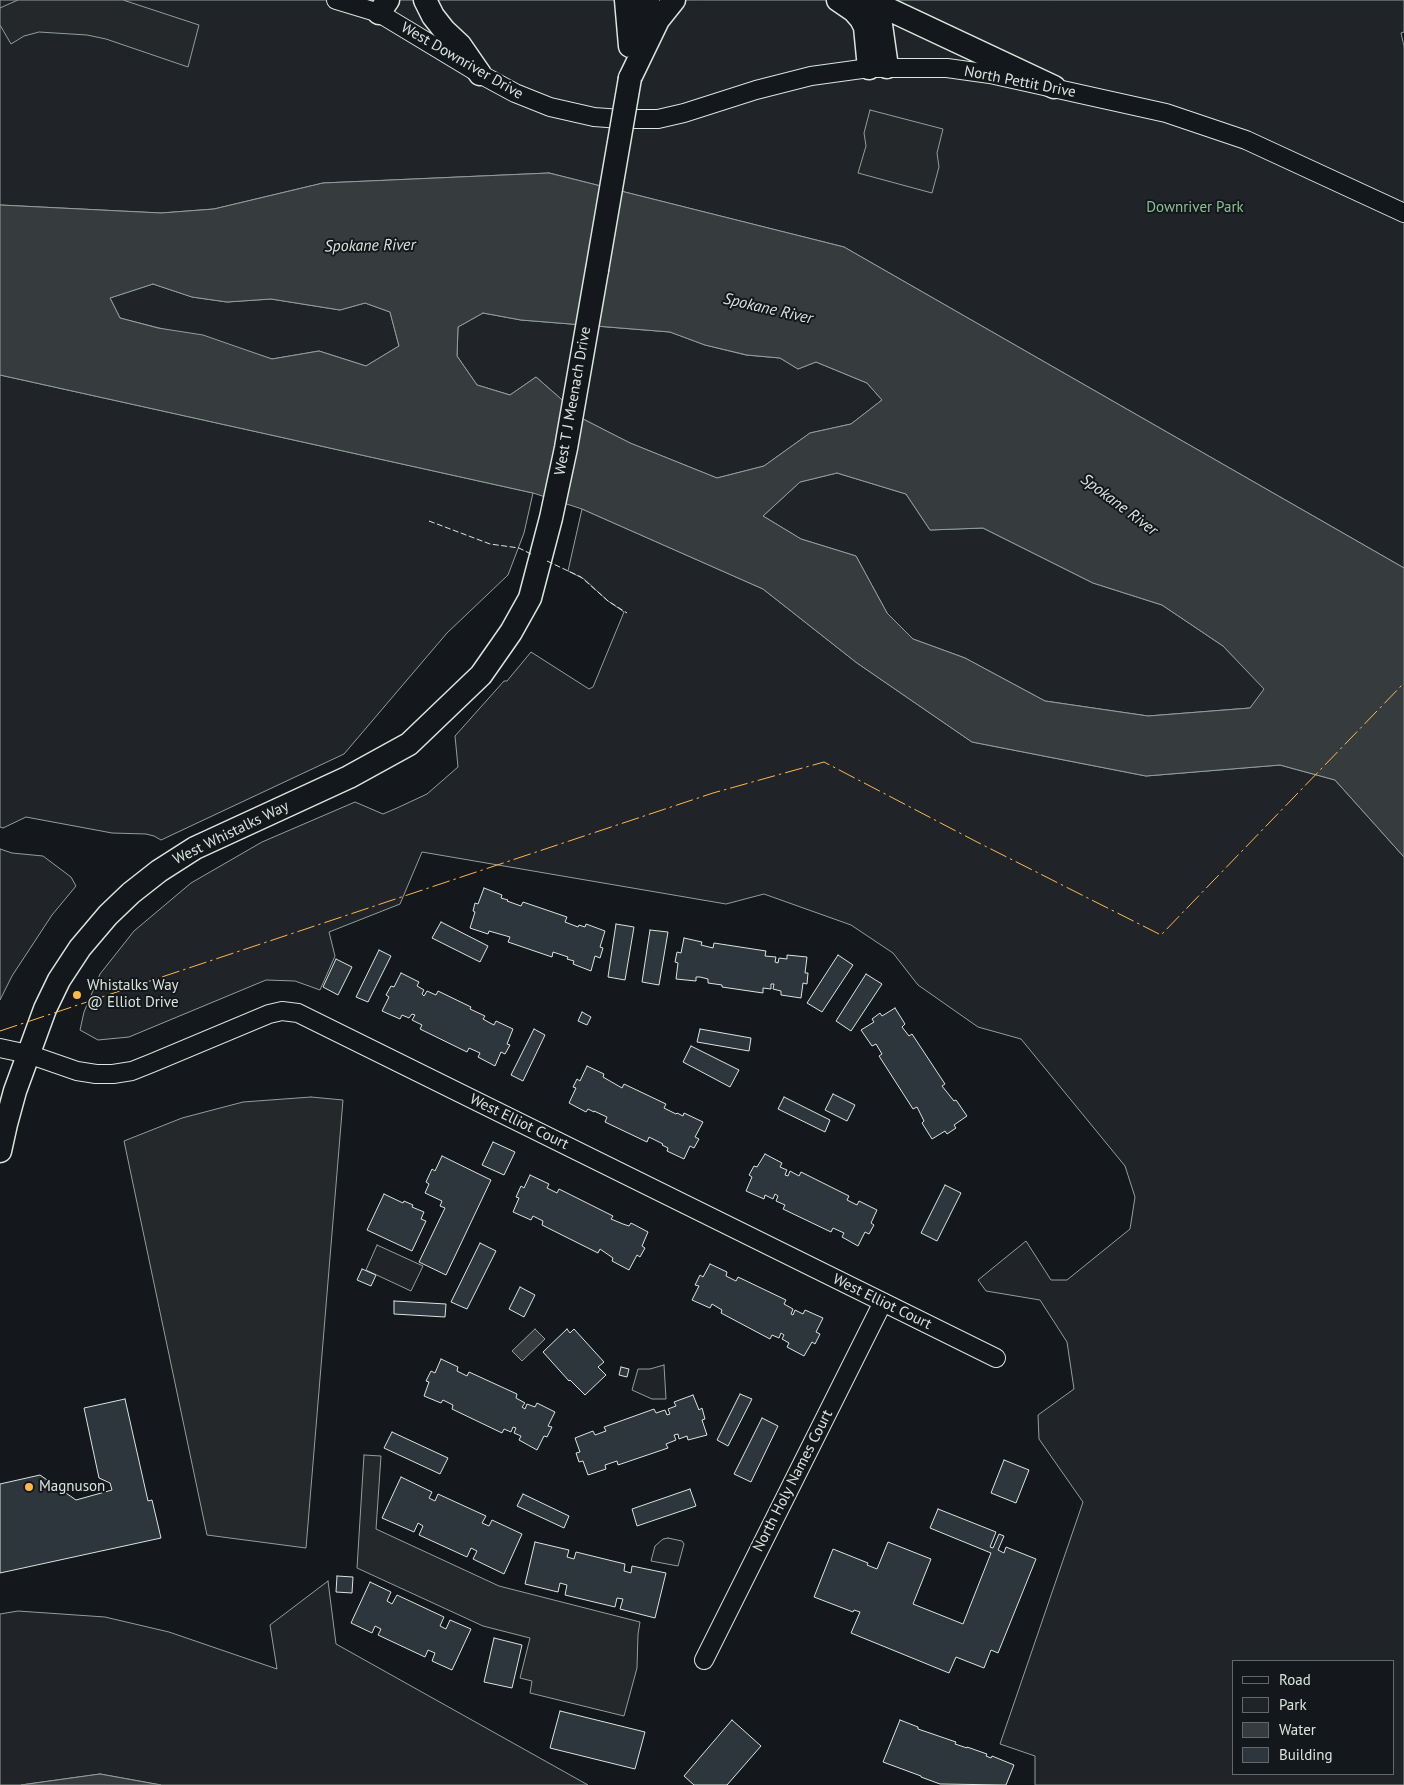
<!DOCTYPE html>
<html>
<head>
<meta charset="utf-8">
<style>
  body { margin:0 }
  #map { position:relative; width:1404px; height:1785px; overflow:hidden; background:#14181c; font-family:"PT Sans",sans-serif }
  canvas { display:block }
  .legend { position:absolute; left:1232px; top:1660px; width:162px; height:115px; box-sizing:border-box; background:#14181c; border:1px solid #626a69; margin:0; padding:6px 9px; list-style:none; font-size:15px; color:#d8e6dc }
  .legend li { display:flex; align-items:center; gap:10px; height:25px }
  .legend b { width:25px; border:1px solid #626a69 }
</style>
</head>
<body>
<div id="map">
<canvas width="1404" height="1785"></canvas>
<ul class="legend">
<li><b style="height:6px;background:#14181c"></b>Road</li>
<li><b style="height:14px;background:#202428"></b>Park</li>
<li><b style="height:14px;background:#363b3e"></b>Water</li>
<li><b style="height:14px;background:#2c363c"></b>Building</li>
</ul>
</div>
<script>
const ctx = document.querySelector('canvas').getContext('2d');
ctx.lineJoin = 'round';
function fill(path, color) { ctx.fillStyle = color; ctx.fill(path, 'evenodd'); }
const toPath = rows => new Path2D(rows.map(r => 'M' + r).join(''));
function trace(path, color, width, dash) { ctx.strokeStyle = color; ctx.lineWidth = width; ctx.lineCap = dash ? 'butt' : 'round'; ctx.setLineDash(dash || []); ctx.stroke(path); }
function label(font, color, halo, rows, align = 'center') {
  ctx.font = font + ' "PT Sans",sans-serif'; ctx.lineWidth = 4; ctx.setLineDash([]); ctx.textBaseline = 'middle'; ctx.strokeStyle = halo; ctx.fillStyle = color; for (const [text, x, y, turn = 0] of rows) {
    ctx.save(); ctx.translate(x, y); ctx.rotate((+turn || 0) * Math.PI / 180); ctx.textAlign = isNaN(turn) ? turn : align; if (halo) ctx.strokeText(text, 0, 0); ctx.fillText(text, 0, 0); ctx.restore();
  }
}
const green = toPath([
  [0,0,1404,0,1404,32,1401,33,1404,46,1404,568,844,247,549,173,323,183,214,209,161,213,0,205,0,0],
  [153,284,192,297,227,302,271,299,340,310,365,303,390,312,399,346,366,366,319,351,272,359,241,349,120,318,110,298,153,284],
  [483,313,521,320,670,332,705,345,746,355,780,358,798,369,816,362,867,383,882,400,851,424,810,433,764,466,717,478,630,443,585,420,536,377,510,395,477,385,457,356,458,327,483,313],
  [0,375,533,493,524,533,508,575,447,633,344,754,161,840,154,836,146,834,112,833,26,817,3,828,0,827,0,375],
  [837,473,906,494,930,530,983,528,1093,583,1162,605,1223,646,1265,689,1250,708,1148,716,1045,701,965,658,913,639,887,613,856,556,801,539,763,516,800,482,837,473],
  [582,509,763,589,857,663,972,742,1146,776,1280,765,1335,780,1404,857,1404,1785,1035,1785,1035,1756,1000,1744,1083,1502,1039,1439,1038,1415,1074,1389,1067,1342,1040,1300,986,1291,978,1280,1026,1241,1051,1280,1067,1280,1130,1229,1135,1197,1125,1166,1021,1039,978,1027,918,985,893,953,851,925,764,894,726,904,422,852,400,904,329,932,335,956,320,990,295,981,266,980,129,1037,98,1040,80,1030,84,1012,100,974,134,931,191,883,262,842,355,802,383,814,397,808,427,794,458,767,455,736,504,681,507,681,531,652,589,689,593,687,624,612,608,601,584,579,568,571,582,509],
  [1233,1661,1393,1661,1393,1774,1233,1774,1233,1661],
  [0,849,12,853,43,856,71,877,76,886,52,915,12,976,0,1000,0,849],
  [377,1245,423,1266,411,1291,366,1270,377,1245],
  [664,1365,666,1399,652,1399,632,1390,638,1369,650,1369,664,1365],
  [668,1538,682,1541,684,1544,678,1566,651,1561,655,1546,663,1539,668,1538],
  [328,1581,336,1644,588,1785,161,1785,100,1774,21,1785,0,1785,0,1614,18,1611,105,1617,169,1632,277,1669,270,1625,328,1581]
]);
fill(green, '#202428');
trace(green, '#939e99', 1);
const parking = toPath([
  [18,0,123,0,199,25,188,67,106,39,87,35,39,32,24,36,11,44,0,25,0,8,18,0],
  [870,110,943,129,937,153,939,167,932,193,858,173,866,146,864,133,870,110],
  [311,1097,343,1100,306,1548,207,1535,124,1141,182,1118,243,1102,311,1097],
  [364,1455,381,1456,376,1529,499,1586,640,1622,638,1634,637,1668,624,1716,530,1693,532,1681,520,1678,530,1638,483,1626,357,1568,364,1455]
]);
fill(parking, '#24282b');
trace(parking, '#939e99', 1);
const water = toPath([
  [549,173,844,247,1404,568,1404,857,1335,780,1280,765,1146,776,972,742,857,663,763,589,582,509,533,493,0,375,0,205,161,213,214,209,323,183,549,173],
  [153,284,192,297,227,302,271,299,340,310,365,303,390,312,399,346,366,366,319,351,272,359,203,335,158,328,120,318,110,298,153,284],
  [483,313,521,320,670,332,705,345,747,355,780,358,798,369,816,362,867,383,882,400,851,424,810,433,764,466,717,478,630,443,585,420,536,377,510,395,477,385,457,356,458,327,483,313],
  [837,473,906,494,930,530,983,528,1093,583,1162,605,1223,646,1264,689,1250,708,1148,716,1045,701,965,658,913,639,887,613,856,556,801,539,763,516,800,482,837,473],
  [535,1329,545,1339,522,1361,512,1351,535,1329],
  [100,1774,161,1785,21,1785,100,1774]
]);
fill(water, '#363b3e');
trace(water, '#939e99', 1);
const building = toPath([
  [484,888,502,895,501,898,508,900,507,901,521,906,523,902,567,917,565,922,578,927,579,925,585,927,586,924,605,931,600,947,603,948,600,958,595,956,591,971,573,964,574,961,567,959,568,957,553,952,552,957,508,942,510,937,489,931,488,934,470,928,475,912,473,911,475,903,478,904,484,888],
  [441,922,488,946,480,962,432,938,441,922],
  [616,924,634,927,625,980,608,977,616,924],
  [650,930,668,932,659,985,642,982,650,930],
  [684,938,702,942,701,945,713,948,714,943,766,951,765,956,776,957,775,962,778,963,779,958,787,959,787,955,807,957,805,973,808,973,807,984,803,983,801,998,781,995,781,991,773,989,774,984,771,984,771,989,763,988,763,993,722,987,722,985,708,983,708,979,700,977,696,977,696,981,676,979,678,963,675,962,677,952,681,953,684,938],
  [379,950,391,956,368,1002,356,997,379,950],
  [838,955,853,965,822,1012,807,1003,838,955],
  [336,959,352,967,338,995,323,987,336,959],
  [401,973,419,982,417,986,424,990,422,994,424,996,427,991,436,995,438,991,471,1007,470,1009,485,1016,483,1019,490,1023,494,1025,496,1021,513,1029,507,1044,510,1045,505,1054,501,1052,495,1066,478,1057,480,1053,469,1048,467,1052,420,1029,422,1025,412,1020,415,1015,412,1014,409,1018,402,1015,400,1019,382,1011,389,997,386,995,391,986,394,987,401,973],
  [866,974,882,984,851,1031,836,1021,866,974],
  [895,1008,905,1024,902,1027,909,1036,912,1034,945,1084,942,1086,954,1101,956,1100,967,1116,954,1125,956,1128,947,1134,945,1131,932,1139,922,1123,924,1121,917,1107,913,1109,879,1056,882,1054,876,1044,872,1046,861,1030,874,1022,872,1019,880,1013,882,1016,895,1008],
  [582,1012,591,1017,587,1025,578,1021,582,1012],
  [534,1029,545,1035,523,1081,511,1075,534,1029],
  [700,1029,751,1038,749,1051,697,1042,700,1029],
  [691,1046,739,1070,730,1087,683,1062,691,1046],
  [587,1066,604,1074,603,1077,622,1088,624,1084,666,1104,664,1108,676,1114,677,1113,683,1116,684,1113,703,1122,695,1137,699,1139,694,1148,690,1146,684,1159,667,1151,668,1148,662,1145,663,1144,649,1137,647,1142,605,1122,607,1117,594,1111,594,1112,588,1109,586,1112,569,1103,576,1088,573,1087,577,1079,580,1081,587,1066],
  [833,1094,855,1105,847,1121,825,1110,833,1094],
  [784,1097,830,1120,825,1132,778,1109,784,1097],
  [493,1142,515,1152,504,1175,482,1165,493,1142],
  [765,1154,782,1163,780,1167,787,1170,785,1175,788,1176,790,1171,799,1176,801,1172,849,1196,847,1200,857,1205,859,1201,877,1210,871,1223,874,1225,869,1234,865,1232,858,1246,842,1237,844,1233,833,1228,831,1232,783,1209,785,1205,776,1201,778,1196,775,1194,773,1199,765,1195,764,1199,746,1191,752,1177,749,1175,754,1166,757,1167,765,1154],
  [442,1156,491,1180,446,1275,419,1262,445,1208,440,1206,442,1201,425,1193,429,1184,426,1182,432,1169,435,1171,442,1156],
  [530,1175,549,1184,547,1188,557,1193,559,1189,613,1216,611,1219,623,1224,629,1226,631,1223,648,1232,642,1246,645,1248,640,1257,637,1255,629,1270,612,1261,613,1258,600,1249,598,1253,542,1225,543,1221,533,1216,531,1220,513,1212,519,1198,516,1197,521,1186,524,1188,530,1175],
  [945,1185,961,1193,937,1241,921,1233,945,1185],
  [384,1194,403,1203,404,1201,413,1205,412,1207,424,1212,421,1219,426,1221,412,1251,367,1230,384,1194],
  [480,1243,496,1251,467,1309,451,1302,480,1243],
  [710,1264,727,1272,726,1276,736,1281,738,1277,786,1300,784,1304,793,1309,791,1314,793,1315,795,1310,803,1314,805,1310,823,1318,816,1332,820,1334,815,1344,812,1342,804,1356,787,1347,789,1343,782,1339,784,1335,781,1333,779,1338,772,1335,770,1339,721,1313,722,1310,712,1304,710,1308,692,1300,699,1286,695,1285,700,1275,703,1277,710,1264],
  [362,1269,376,1275,371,1286,357,1280,362,1269],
  [520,1287,535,1295,524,1317,509,1309,520,1287],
  [394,1301,446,1304,445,1317,394,1314,394,1301],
  [567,1329,570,1333,574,1329,604,1362,598,1367,606,1375,585,1395,570,1380,569,1381,543,1352,567,1329],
  [441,1359,458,1367,457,1371,467,1376,469,1372,517,1394,516,1398,525,1403,522,1407,525,1409,527,1404,535,1407,537,1403,555,1412,548,1426,552,1427,547,1437,544,1436,537,1450,519,1440,521,1436,514,1433,516,1428,513,1427,511,1432,504,1429,502,1433,452,1409,453,1405,443,1400,441,1403,424,1396,429,1382,426,1381,431,1371,435,1373,441,1359],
  [621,1367,629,1369,627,1377,619,1375,621,1367],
  [740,1394,752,1399,728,1446,717,1440,740,1394],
  [693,1395,699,1410,702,1408,705,1419,702,1420,707,1435,688,1440,687,1436,679,1439,678,1434,674,1435,676,1440,666,1444,668,1448,618,1465,617,1461,605,1465,606,1469,588,1475,583,1461,579,1462,576,1453,580,1452,575,1438,593,1431,595,1435,606,1431,604,1427,654,1409,656,1413,665,1410,667,1415,670,1414,668,1409,676,1406,674,1402,693,1395],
  [125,1399,148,1501,152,1500,161,1538,0,1573,0,1484,40,1475,76,1500,112,1490,110,1483,99,1478,84,1408,125,1399],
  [762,1418,778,1426,751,1482,734,1474,762,1418],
  [392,1432,448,1458,440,1474,384,1448,392,1432],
  [1004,1460,1029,1470,1016,1503,991,1493,1004,1460],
  [401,1477,432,1492,429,1498,435,1501,438,1494,486,1516,482,1523,489,1526,492,1520,522,1534,504,1574,473,1559,477,1551,471,1548,467,1557,419,1535,423,1526,418,1523,414,1532,382,1518,401,1477],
  [690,1489,696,1506,637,1526,632,1509,690,1489],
  [523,1494,569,1516,564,1528,517,1506,523,1494],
  [938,1509,996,1532,990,1547,993,1548,999,1534,1004,1536,998,1550,1004,1553,1006,1547,1036,1559,998,1653,991,1650,984,1668,956,1657,949,1673,851,1633,860,1612,854,1610,853,1612,814,1597,833,1549,868,1563,867,1565,877,1569,888,1542,931,1559,913,1604,963,1624,991,1553,930,1528,938,1509],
  [535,1542,569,1550,567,1557,574,1559,576,1552,625,1564,624,1571,631,1573,632,1566,666,1573,655,1618,620,1609,623,1599,617,1598,615,1607,565,1595,567,1585,560,1583,558,1592,525,1584,535,1542],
  [337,1576,353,1577,352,1593,336,1592,337,1576],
  [370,1582,391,1592,387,1601,392,1604,397,1595,444,1617,440,1626,446,1629,450,1620,471,1629,452,1670,432,1661,435,1653,428,1650,425,1657,378,1635,381,1629,375,1626,372,1633,351,1623,370,1582],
  [494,1638,522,1645,512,1688,484,1682,494,1638],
  [560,1711,645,1732,635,1769,550,1748,560,1711],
  [732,1720,761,1746,727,1785,694,1785,684,1776,732,1720],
  [900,1720,918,1727,918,1729,956,1742,955,1744,967,1748,967,1747,987,1754,986,1756,991,1758,992,1756,1014,1765,1006,1785,940,1784,921,1777,921,1776,883,1762,900,1720]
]);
fill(building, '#2c363c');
trace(building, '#d8e6dc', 1);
const minor = toPath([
  [336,0,379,13,480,74,515,93,550,107,594,117,621,119,658,119,684,113,756,90,811,76,869,68,947,68,990,74,1166,113,1246,140,1404,213],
  [0,1048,28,1054,77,1071,96,1074,113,1074,132,1071,152,1063,269,1014,282,1011,298,1013,996,1358],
  [704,1660,883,1302]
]);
const major = toPath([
  [425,0,433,16,444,30,460,45,480,74],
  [626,0,630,46],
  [838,0,854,11,861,19,865,27,869,68],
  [867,0,881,25,887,67],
  [869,0,1054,87],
  [379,13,388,0],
  [637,43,648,0],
  [630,78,658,20,674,0],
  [0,1151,6,1124,15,1091,45,1009,59,980,80,948,108,915,131,893,159,871,195,848,349,777,409,744,481,675,511,632,530,598,551,518,566,448,597,270]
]);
trace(minor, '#d8e6dc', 20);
trace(major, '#d8e6dc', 25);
trace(minor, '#14181c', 18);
trace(major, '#14181c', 22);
const majorBridge = toPath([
  [597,270,630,78]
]);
trace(majorBridge, '#d8e6dc', 25, []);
trace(majorBridge, '#14181c', 22);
trace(toPath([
  [429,521,490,544,519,548,533,555],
  [547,561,581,577,608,601,627,613]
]), '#d8e6dc', 1, [6, 2.5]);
trace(toPath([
  [0,1031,713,793,824,762,977,842,1161,935,1404,683]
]), '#ffb74d', 1, [18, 4, 2.5, 4]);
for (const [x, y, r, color] of [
  [77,995,5,"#ffb74d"],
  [29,1487,5,"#ffb74d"]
]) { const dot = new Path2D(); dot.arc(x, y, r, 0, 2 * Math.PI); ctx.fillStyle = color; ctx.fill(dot); trace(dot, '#14181c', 2); }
label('15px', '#d8e6dc', '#14181c', [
  ["West Downriver Drive",462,61,30],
  ["North Pettit Drive",1020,82,11],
  ["West T J Meenach Drive",573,401,-80],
  ["West Whistalks Way",231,833,-26],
  ["West Elliot Court",519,1122,26],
  ["West Elliot Court",882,1302,26],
  ["North Holy Names Court",793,1481,-63]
]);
label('15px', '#8ac095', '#14181c', [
  ["Downriver Park",1195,208]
]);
label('15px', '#d8e6dc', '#14181c', [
  ["Whistalks Way",87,986],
  ["@ Elliot Drive",87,1003],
  ["Magnuson",39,1487]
], 'left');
label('italic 16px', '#d8e6dc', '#14181c', [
  ["Spokane River",370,246,-1],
  ["Spokane River",768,309,13],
  ["Spokane River",1119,505,37]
]);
</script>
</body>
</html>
